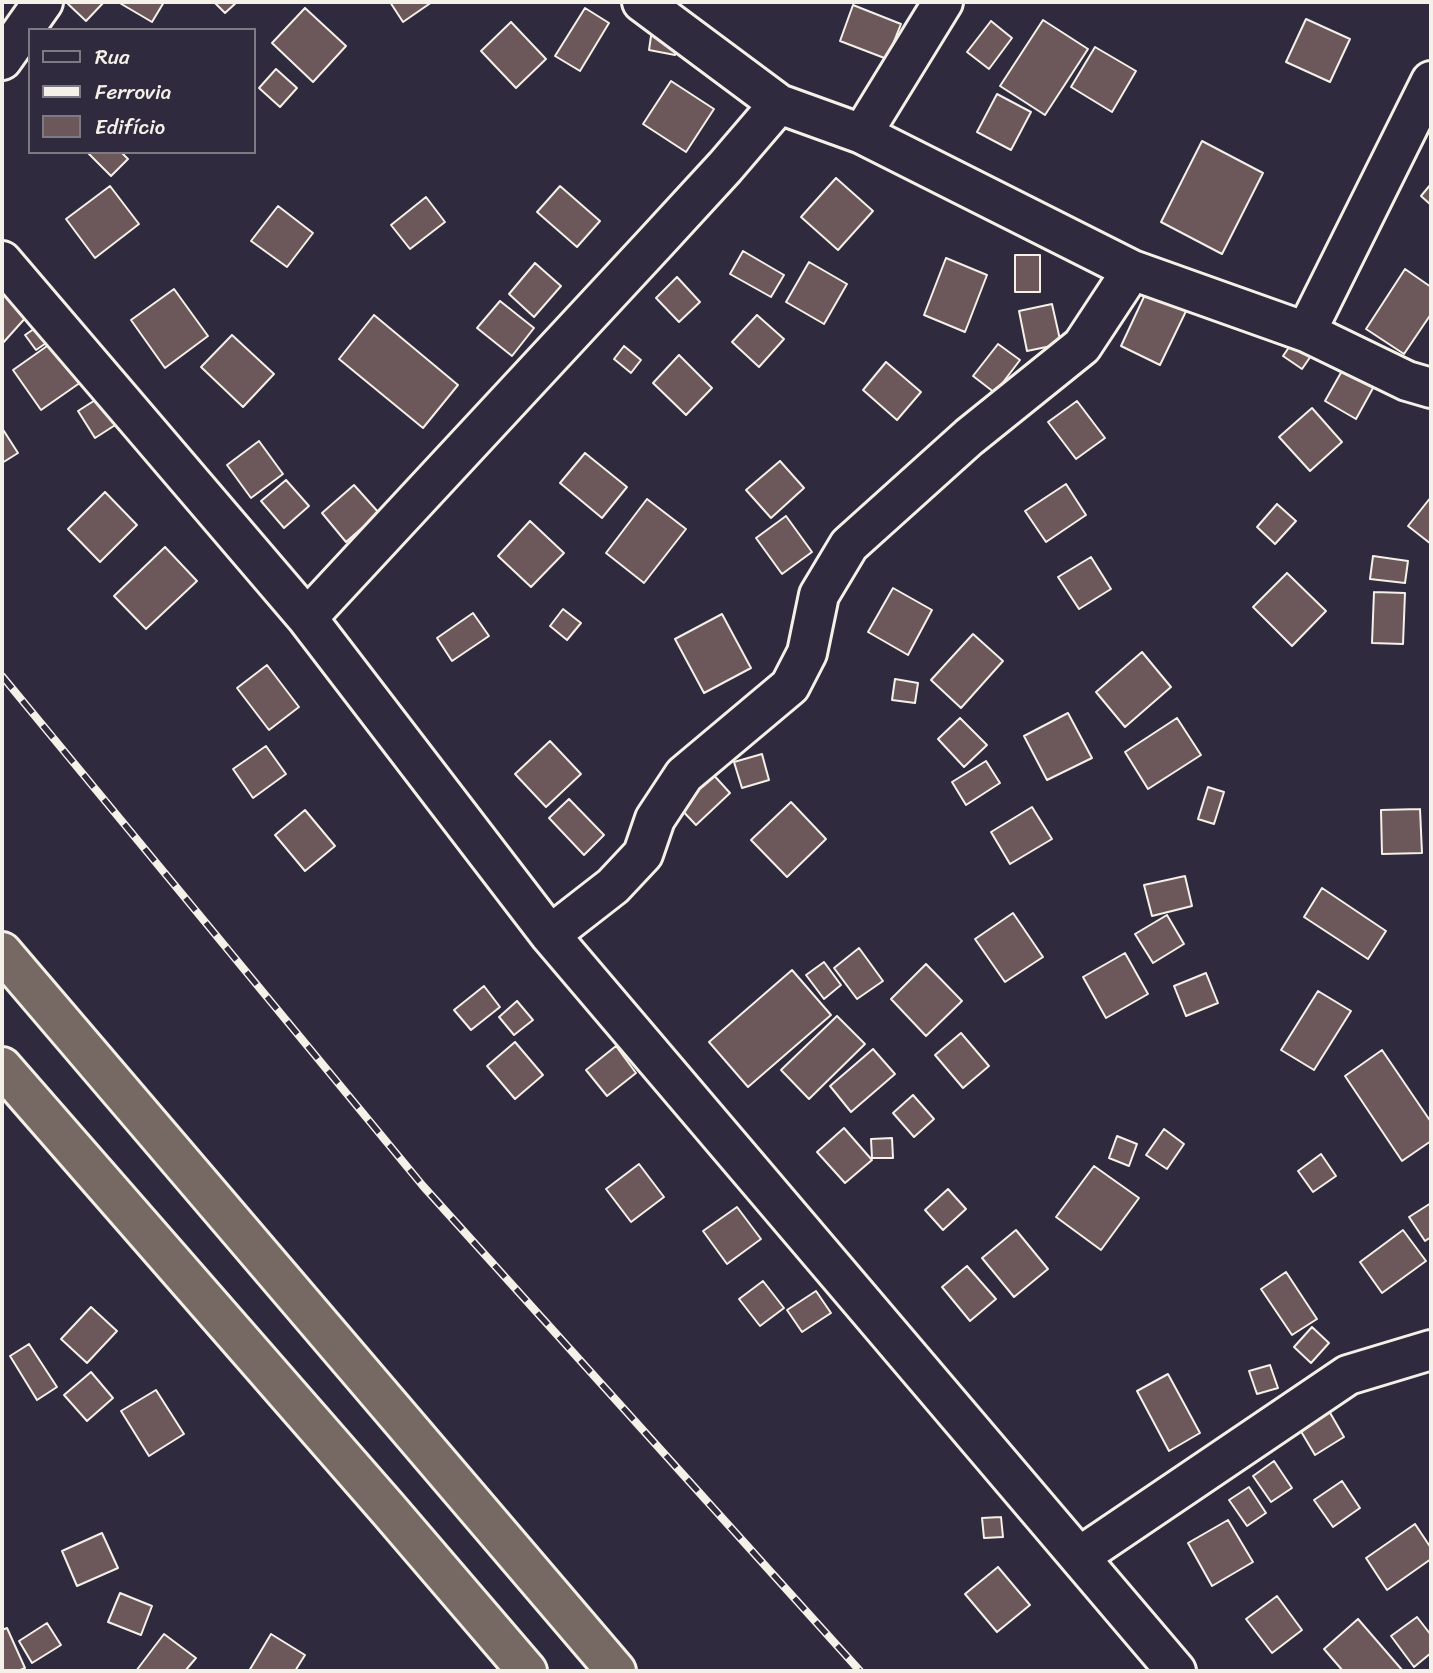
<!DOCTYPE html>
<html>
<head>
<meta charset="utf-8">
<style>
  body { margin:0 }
  #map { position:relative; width:1433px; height:1673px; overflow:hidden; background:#2f2a3d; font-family:Sriracha,sans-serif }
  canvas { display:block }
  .frame { position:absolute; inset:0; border:4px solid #f4f1e8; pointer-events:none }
  .legend { position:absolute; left:28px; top:28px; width:228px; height:126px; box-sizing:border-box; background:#2f2a3d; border:2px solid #7e7a81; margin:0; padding:9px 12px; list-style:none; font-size:21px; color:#f4f1e8 }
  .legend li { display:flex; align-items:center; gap:14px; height:35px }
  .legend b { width:35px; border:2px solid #7e7a81 }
</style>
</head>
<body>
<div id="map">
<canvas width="1433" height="1673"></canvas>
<div class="frame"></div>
<ul class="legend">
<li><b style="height:9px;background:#2f2a3d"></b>Rua</li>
<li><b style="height:9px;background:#f4f1e8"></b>Ferrovia</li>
<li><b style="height:19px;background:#6c575a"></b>Edifício</li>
</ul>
</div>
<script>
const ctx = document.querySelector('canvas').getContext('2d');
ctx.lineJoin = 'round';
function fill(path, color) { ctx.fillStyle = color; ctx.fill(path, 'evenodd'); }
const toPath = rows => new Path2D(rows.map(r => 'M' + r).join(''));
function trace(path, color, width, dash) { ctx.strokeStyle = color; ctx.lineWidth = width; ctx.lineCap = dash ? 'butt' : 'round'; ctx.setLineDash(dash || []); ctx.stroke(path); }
const building = toPath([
  [71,2,104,2,86,21,68,4,71,2],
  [118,2,164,2,152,22,118,2],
  [214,2,237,2,225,13,214,2],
  [390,2,432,2,403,22,390,2],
  [853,5,901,24,887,59,840,41,853,5],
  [305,8,346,46,313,82,272,43,305,8],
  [585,8,609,23,580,71,555,56,585,8],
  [1306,19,1350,39,1330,82,1286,62,1306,19],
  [1043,20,1088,49,1045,115,1000,86,1043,20],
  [991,21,1012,38,989,69,967,52,991,21],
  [511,22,546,59,516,88,481,51,511,22],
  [652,29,679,33,675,55,649,50,652,29],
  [1095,47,1136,71,1112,112,1071,87,1095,47],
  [276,69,297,88,280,107,259,88,276,69],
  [671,81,714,109,686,152,643,124,671,81],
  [997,94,1031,112,1011,150,977,132,997,94],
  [1202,141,1263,173,1222,254,1161,222,1202,141],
  [87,152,121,152,128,159,111,176,87,152],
  [836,178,873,211,838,250,801,217,836,178],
  [1431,184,1431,205,1421,196,1431,184],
  [110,186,139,224,95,258,66,219,110,186],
  [560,186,600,221,577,247,537,212,560,186],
  [426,197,445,222,410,249,391,225,426,197],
  [278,206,313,233,287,267,251,241,278,206],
  [743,251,784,275,771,297,730,274,743,251],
  [1015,255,1040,255,1040,292,1015,292,1015,255],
  [946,258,987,275,965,332,924,315,946,258],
  [809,262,847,284,824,324,786,302,809,262],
  [535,263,561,286,534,317,509,294,535,263],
  [1405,269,1431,287,1431,314,1404,354,1366,329,1405,269],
  [677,277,700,302,679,322,656,298,677,277],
  [1149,286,1189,305,1160,365,1121,346,1149,286],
  [174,289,208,336,165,368,131,320,174,289],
  [2,290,28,315,2,344,2,290],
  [500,301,534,328,512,356,477,328,500,301],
  [1052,304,1061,344,1027,351,1019,311,1052,304],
  [374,315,458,385,423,428,339,359,374,315],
  [757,315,784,339,759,367,732,342,757,315],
  [44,322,55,337,36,350,25,335,44,322],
  [232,335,274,374,243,407,201,367,232,335],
  [1296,337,1315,350,1302,369,1283,356,1296,337],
  [57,339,84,380,41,410,13,370,57,339],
  [998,344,1020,360,995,393,973,376,998,344],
  [624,346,641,360,631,373,614,359,624,346],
  [679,355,712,388,686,415,653,383,679,355],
  [886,362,921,392,897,420,863,390,886,362],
  [1347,362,1378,379,1356,419,1325,401,1347,362],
  [103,395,120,422,95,438,78,411,103,395],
  [1077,401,1105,438,1076,459,1048,422,1077,401],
  [1312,408,1342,442,1310,471,1279,437,1312,408],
  [2,428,18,453,2,463,2,428],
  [259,441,283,474,251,498,227,465,259,441],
  [585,453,627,487,602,518,560,483,585,453],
  [780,461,804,488,771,518,746,490,780,461],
  [286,480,309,506,284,528,261,501,286,480],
  [1066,484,1086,515,1046,542,1025,511,1066,484],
  [354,485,379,513,346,542,322,513,354,485],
  [105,492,137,525,100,562,68,529,105,492],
  [1431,497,1431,544,1408,526,1431,497],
  [647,499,686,529,644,583,606,553,647,499],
  [1277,504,1296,521,1275,544,1257,527,1277,504],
  [786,516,812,552,782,574,756,538,786,516],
  [530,521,564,553,531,587,498,556,530,521],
  [165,547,197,581,146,629,114,596,165,547],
  [1373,556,1408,561,1405,583,1370,579,1373,556],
  [1091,557,1111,589,1079,609,1058,577,1091,557],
  [1287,573,1326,611,1292,646,1253,607,1287,573],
  [893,588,932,610,908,655,868,632,893,588],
  [1374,592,1405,593,1403,644,1372,643,1374,592],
  [563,609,581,623,567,640,550,626,563,609],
  [473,613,489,636,452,661,437,638,473,613],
  [722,614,751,668,704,693,675,639,722,614],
  [973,634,1003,661,961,708,931,680,973,634],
  [1142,652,1171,687,1125,727,1096,692,1142,652],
  [267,665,299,707,269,730,237,688,267,665],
  [895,679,918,683,915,703,892,700,895,679],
  [1068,713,1092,758,1047,780,1024,736,1068,713],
  [960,718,987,745,964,767,938,739,960,718],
  [1177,718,1201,755,1148,789,1125,752,1177,718],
  [550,741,581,774,546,807,515,774,550,741],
  [266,746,286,774,253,798,233,769,266,746],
  [762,754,769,780,742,788,734,762,762,754],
  [986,761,1000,783,966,805,952,782,986,761],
  [710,771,730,793,696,825,676,804,710,771],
  [1208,787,1224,792,1214,824,1198,819,1208,787],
  [569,799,604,835,584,855,549,818,569,799],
  [791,802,826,839,787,877,751,840,791,802],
  [1032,807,1052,839,1010,864,991,832,1032,807],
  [1420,809,1422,853,1382,854,1381,810,1420,809],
  [305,810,335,846,305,871,275,835,305,810],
  [1185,876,1192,906,1152,916,1144,885,1185,876],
  [1322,888,1386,931,1368,959,1304,917,1322,888],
  [1013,913,1043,957,1005,982,975,939,1013,913],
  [1167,915,1184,944,1153,963,1135,934,1167,915],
  [859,948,883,981,857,999,834,968,859,948],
  [1125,953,1148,994,1106,1018,1083,977,1125,953],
  [824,962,841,985,824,999,806,975,824,962],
  [926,964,962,1001,926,1036,891,999,926,964],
  [792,970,831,1015,748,1087,709,1042,792,970],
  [1206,973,1218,1003,1186,1016,1174,986,1206,973],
  [484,986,500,1007,471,1030,454,1010,484,986],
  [1318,991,1351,1011,1314,1070,1281,1050,1318,991],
  [517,1001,533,1020,514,1035,499,1017,517,1001],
  [837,1016,865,1044,809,1099,781,1070,837,1016],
  [961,1033,989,1066,963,1088,935,1055,961,1033],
  [515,1042,543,1075,515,1099,487,1066,515,1042],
  [616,1046,636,1073,607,1096,586,1070,616,1046],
  [873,1049,895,1074,851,1112,830,1086,873,1049],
  [1382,1050,1431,1122,1431,1141,1402,1161,1345,1076,1382,1050],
  [913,1095,934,1119,914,1137,893,1113,913,1095],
  [844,1128,872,1160,845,1183,817,1152,844,1128],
  [1164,1129,1184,1144,1167,1169,1146,1155,1164,1129],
  [1117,1136,1137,1144,1129,1166,1109,1158,1117,1136],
  [892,1138,893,1158,872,1158,871,1139,892,1138],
  [1321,1154,1336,1176,1313,1192,1298,1171,1321,1154],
  [639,1164,664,1197,631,1222,606,1189,639,1164],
  [1094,1166,1139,1198,1101,1250,1056,1217,1094,1166],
  [948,1189,966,1209,943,1230,925,1210,948,1189],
  [1431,1203,1431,1237,1425,1241,1409,1217,1431,1203],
  [737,1207,761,1239,727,1264,703,1231,737,1207],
  [1016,1230,1048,1269,1014,1297,982,1258,1016,1230],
  [1403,1230,1426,1261,1382,1293,1360,1262,1403,1230],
  [967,1266,996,1299,970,1321,942,1287,967,1266],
  [1286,1272,1317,1319,1292,1335,1261,1289,1286,1272],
  [763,1281,784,1308,760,1326,739,1299,763,1281],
  [816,1291,831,1313,802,1332,787,1310,816,1291],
  [91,1307,117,1331,87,1363,61,1339,91,1307],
  [1312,1327,1329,1343,1311,1363,1294,1347,1312,1327],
  [29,1344,57,1387,37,1400,10,1356,29,1344],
  [1270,1365,1278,1388,1257,1394,1249,1371,1270,1365],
  [91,1372,113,1398,87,1421,64,1395,91,1372],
  [1168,1374,1200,1433,1169,1451,1137,1391,1168,1374],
  [156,1390,184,1434,149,1456,121,1411,156,1390],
  [1329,1411,1344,1437,1315,1455,1299,1428,1329,1411],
  [1274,1461,1292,1488,1271,1502,1253,1476,1274,1461],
  [1342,1481,1360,1508,1333,1527,1314,1500,1342,1481],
  [1249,1487,1266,1513,1247,1526,1229,1500,1249,1487],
  [1001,1517,1003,1537,984,1538,982,1518,1001,1517],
  [1228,1520,1253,1562,1212,1586,1188,1543,1228,1520],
  [1415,1524,1431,1548,1431,1559,1387,1590,1366,1558,1415,1524],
  [102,1533,118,1568,77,1586,62,1551,102,1533],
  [998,1567,1030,1605,997,1632,965,1594,998,1567],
  [120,1593,152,1606,141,1635,108,1622,120,1593],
  [1277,1596,1302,1630,1272,1653,1246,1619,1277,1596],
  [1417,1617,1431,1635,1431,1653,1414,1667,1391,1636,1417,1617],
  [1358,1619,1403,1671,1343,1671,1324,1649,1358,1619],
  [47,1623,61,1645,32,1663,19,1641,47,1623],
  [7,1628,25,1668,18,1671,2,1671,2,1630,7,1628],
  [164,1634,196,1658,185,1671,136,1671,164,1634],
  [271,1634,305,1655,295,1671,249,1671,271,1634]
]);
fill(building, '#6c575a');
trace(building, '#f4f1e8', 2);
const minor = toPath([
  [642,2,779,104],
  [2,60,43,2],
  [862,134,943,2],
  [2,261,307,618,550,935,1176,1671],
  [1306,332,1431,81],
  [307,618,657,241,725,167,779,104,862,134,1132,270,1306,332,1407,381,1431,388],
  [550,935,613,886,643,854,655,819,684,775,790,686,807,653,819,595,849,545,969,437,1082,346,1132,270],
  [1079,1557,1348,1375,1431,1350]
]);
const trunk = toPath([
  [2,952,616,1671],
  [2,1067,388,1509,527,1671]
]);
trace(minor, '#f4f1e8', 44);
trace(trunk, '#f4f1e8', 44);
trace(minor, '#2f2a3d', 38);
trace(trunk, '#766964', 38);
const rail = toPath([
  [2,676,423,1186,860,1671]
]);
trace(rail, '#f4f1e8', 8);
trace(rail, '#2f2a3d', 5, [16]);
</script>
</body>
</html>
